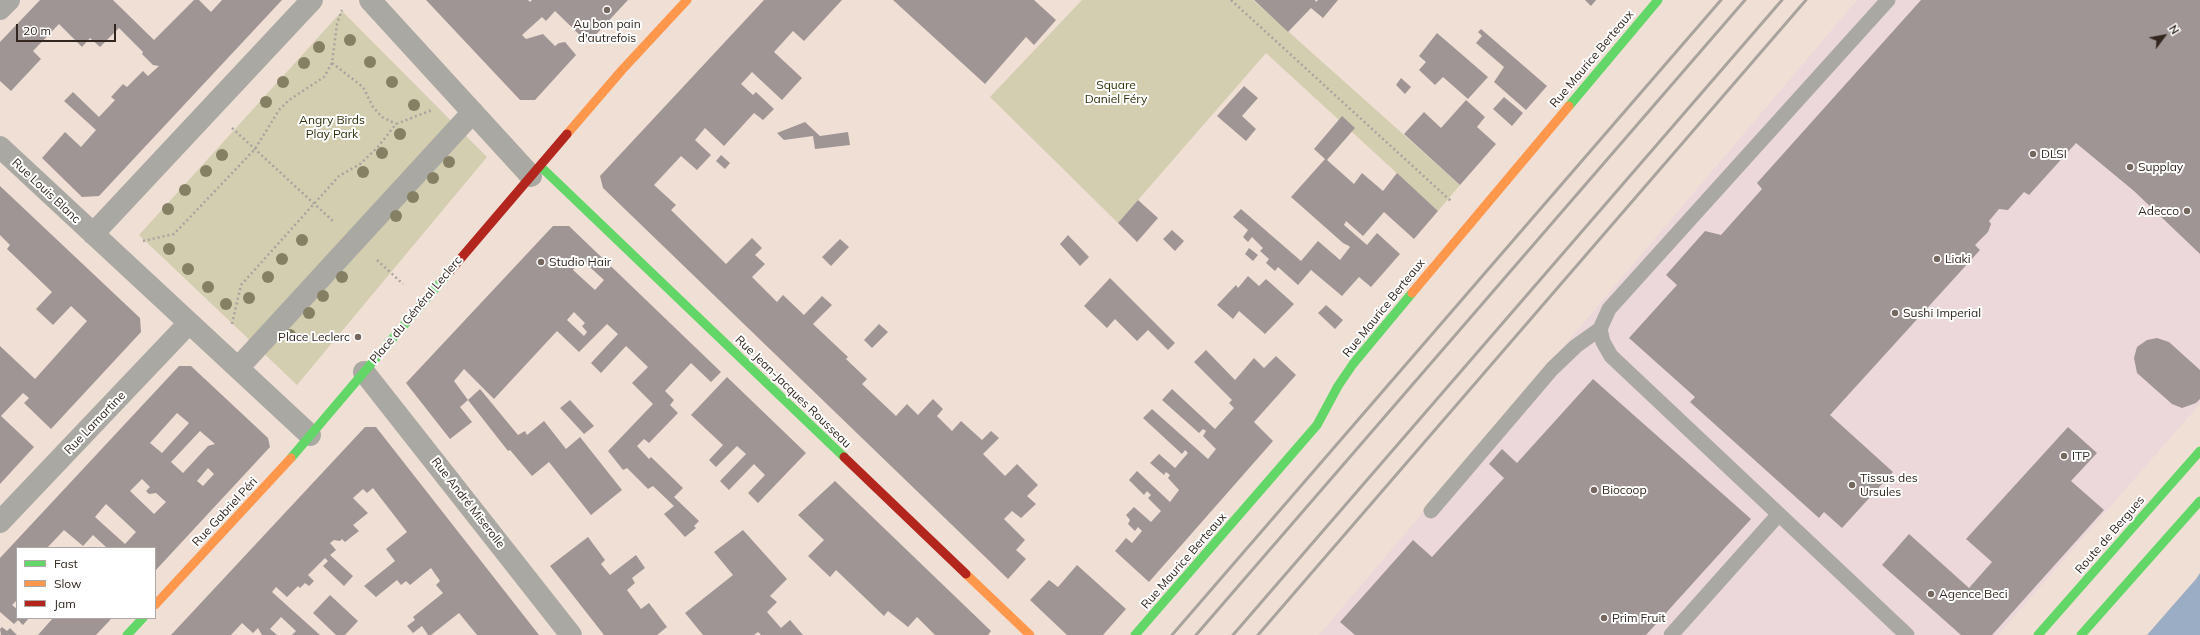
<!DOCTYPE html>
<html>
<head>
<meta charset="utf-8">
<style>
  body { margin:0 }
  #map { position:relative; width:2200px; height:635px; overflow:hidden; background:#f0dfd4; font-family:Mulish,sans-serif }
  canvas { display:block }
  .legend { position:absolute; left:16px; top:547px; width:140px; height:72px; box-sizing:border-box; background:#fff; border:1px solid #ada8a5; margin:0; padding:5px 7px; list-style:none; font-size:12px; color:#32261e }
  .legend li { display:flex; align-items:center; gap:8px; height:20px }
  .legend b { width:20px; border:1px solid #ada8a5 }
  .north { position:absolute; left:2144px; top:16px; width:40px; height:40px; -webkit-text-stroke:3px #fff; paint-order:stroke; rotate:58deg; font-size:11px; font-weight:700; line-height:16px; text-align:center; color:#32261e }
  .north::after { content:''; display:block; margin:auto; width:14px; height:18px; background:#32261e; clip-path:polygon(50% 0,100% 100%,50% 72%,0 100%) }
  .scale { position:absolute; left:16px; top:24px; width:100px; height:18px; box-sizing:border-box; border:2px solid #32261e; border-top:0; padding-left:5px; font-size:12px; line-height:14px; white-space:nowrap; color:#32261e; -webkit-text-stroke:3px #fff; paint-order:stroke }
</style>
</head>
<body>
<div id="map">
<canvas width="2200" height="635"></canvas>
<ul class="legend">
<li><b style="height:5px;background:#63d668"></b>Fast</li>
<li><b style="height:5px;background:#ff974d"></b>Slow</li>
<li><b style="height:5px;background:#b3261e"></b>Jam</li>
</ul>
<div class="north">N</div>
<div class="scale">20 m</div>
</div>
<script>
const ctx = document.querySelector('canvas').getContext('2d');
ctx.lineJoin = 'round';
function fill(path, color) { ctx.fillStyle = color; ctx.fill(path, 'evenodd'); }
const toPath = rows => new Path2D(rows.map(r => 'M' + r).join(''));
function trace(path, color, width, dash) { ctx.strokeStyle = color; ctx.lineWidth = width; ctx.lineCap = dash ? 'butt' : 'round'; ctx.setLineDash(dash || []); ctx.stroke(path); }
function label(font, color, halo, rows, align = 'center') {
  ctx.font = font + ' Mulish,sans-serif'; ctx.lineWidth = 4; ctx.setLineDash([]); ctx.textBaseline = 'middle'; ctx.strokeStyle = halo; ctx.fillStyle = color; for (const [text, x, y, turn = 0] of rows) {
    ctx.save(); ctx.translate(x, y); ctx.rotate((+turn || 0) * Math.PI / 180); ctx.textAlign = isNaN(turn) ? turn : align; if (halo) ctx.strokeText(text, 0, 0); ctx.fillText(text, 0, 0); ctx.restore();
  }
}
fill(toPath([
  [1857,0,2200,0,2200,404,1998,635,1319,635]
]), '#ecd8db');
fill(toPath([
  [1082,0,1253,0,1460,185,1438,211,1266,53,1118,223,990,97],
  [342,11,487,157,297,385,139,235]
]), '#d4ceb0');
fill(toPath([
  [2200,573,2200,635,2147,635,2196,579]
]), '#9badc4');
fill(toPath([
  [40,0,113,0,154,40,194,0,199,0,211,12,222,0,282,0,99,196,82,197,42,158,65,132,81,147,96,130,64,101,73,92,99,117,115,100,111,97,123,84,127,87,143,71,148,76,159,66,153,65,142,54,143,52,119,28,100,47,90,38,82,47,59,24,33,51,41,59,11,91,0,81,0,42],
  [426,0,528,0,530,2,532,0,628,0,588,43,555,11,546,21,542,17,522,35,526,39,543,34,555,46,559,43,565,42,576,55,535,100,520,100],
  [764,0,842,0,804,41,793,31,774,52,802,78,782,100,752,72,741,84,753,95,756,92,774,109,763,120,754,113,724,146,705,128,695,140,711,155,697,170,681,156,654,185,676,205,671,210,726,264,752,238,762,248,755,255,765,264,752,277,777,302,783,295,804,315,822,296,832,305,813,324,848,357,846,359,867,379,862,384,896,416,907,404,918,415,933,399,943,409,937,416,952,431,961,421,982,440,991,431,999,438,983,454,1005,476,1017,464,1038,485,1027,496,1036,504,1021,518,1012,511,1004,519,1025,540,1016,550,1026,559,1008,579,603,188,600,176],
  [893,0,1034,0,1056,20,1034,45,1026,37,985,84],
  [1254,0,1315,0,1316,2,1318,0,1338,0,1323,18,1311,8,1288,32],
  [1585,0,1596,0,1591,6],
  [1921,0,2200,0,2200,254,2134,191,2076,143,2029,195,2024,192,2008,210,1999,209,1989,221,1991,224,1988,232,1975,245,1980,250,1830,415,1893,472,1842,528,1824,512,1819,518,1690,402,1695,397,1629,338,1677,285,1666,275,1705,231,1721,235,1762,189,1757,183],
  [1481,29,1547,86,1526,110,1494,82,1504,67,1476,43,1482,36,1478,32],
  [1437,33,1488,77,1468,99,1443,77,1435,85,1419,70,1426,62,1419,56],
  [1401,78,1411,87,1405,94,1396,85],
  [1244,86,1258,98,1242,116,1256,129,1246,141,1217,116],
  [1504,97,1523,113,1512,126,1493,109],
  [1466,100,1485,117,1477,127,1496,144,1460,185,1404,134,1424,112,1441,128],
  [1342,116,1355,128,1327,160,1354,184,1362,173,1383,191,1397,173,1438,211,1414,239,1384,212,1363,236,1346,221,1344,225,1367,245,1377,233,1400,254,1371,287,1359,277,1342,296,1311,270,1298,285,1278,267,1275,271,1266,263,1269,259,1260,251,1263,248,1252,237,1248,242,1243,237,1248,230,1233,217,1241,209,1301,261,1318,241,1340,260,1350,247,1349,246,1343,243,1291,197,1325,159,1314,149],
  [805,122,820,136,848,132,850,145,815,149,813,136,784,140,777,133],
  [721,155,730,163,725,169,716,161],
  [0,186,140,318,141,332,51,429,24,403,29,398,23,393,1,416,34,447,0,484,0,346,35,379,87,321,71,306,53,325,36,309,52,292,7,249,10,245,0,235],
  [1138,200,1158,218,1137,242,1118,223],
  [553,226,569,226,721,372,711,382,691,363,665,391,674,400,670,405,678,413,649,443,644,439,637,446,649,459,651,457,683,488,674,497,699,521,694,526,696,528,685,537,664,514,674,506,653,486,648,489,627,468,623,470,608,451,653,404,632,383,648,367,626,346,601,373,591,363,618,334,607,324,579,352,557,331,494,399,464,369,454,381,468,400,460,407,472,422,450,439,406,383],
  [582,260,604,280,595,290,573,270],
  [574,312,585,323,582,326,587,332,584,336,567,320],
  [1172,230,1184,241,1175,251,1163,239],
  [1068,235,1089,257,1080,266,1060,244],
  [840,239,849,247,831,266,822,257],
  [1249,248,1258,255,1253,261,1245,254],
  [1248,276,1259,286,1266,279,1294,304,1265,334,1239,311,1233,319,1217,305,1236,285,1238,288],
  [1110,278,1175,343,1168,350,1148,330,1137,341,1115,319,1107,328,1084,306],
  [1326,305,1343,320,1335,329,1318,313],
  [879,324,888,332,872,348,864,340],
  [2157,338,2169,342,2200,370,2200,399,2196,403,2182,408,2172,404,2137,373,2134,358,2137,347,2147,340],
  [1206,350,1235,380,1254,358,1264,368,1276,356,1296,375,1254,422,1273,441,1149,582,1115,551,1126,538,1132,543,1142,531,1138,527,1135,531,1128,524,1130,520,1126,515,1134,507,1151,522,1161,511,1148,498,1151,495,1147,491,1144,495,1129,480,1137,471,1170,502,1179,490,1168,478,1170,475,1166,472,1164,475,1150,463,1159,454,1175,468,1188,453,1185,450,1182,454,1143,418,1152,409,1208,459,1216,449,1203,436,1206,431,1203,429,1199,433,1162,400,1172,389,1215,429,1234,408,1229,403,1232,400,1194,362],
  [179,366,191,366,268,438,270,447,155,571,155,548,107,548,93,535,83,546,64,530,47,548,17,548,17,600,12,605,17,609,17,618,29,618,23,625,18,620,14,624,0,612,0,558],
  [177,413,189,423,162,453,150,443],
  [200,431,215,444,208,446,183,473,171,462],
  [208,468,214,474,203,486,197,481],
  [142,479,150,487,146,491,149,494,156,493,166,502,154,514,130,491],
  [106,504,136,532,125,544,95,517],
  [727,377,806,453,758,503,748,493,765,475,754,464,729,490,720,481,746,454,737,446,716,467,709,460,723,445,691,415],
  [1593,379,1751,519,1646,635,1355,635,1340,622,1413,540,1432,557,1504,478,1489,464,1502,449,1517,463],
  [480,389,518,435,525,431,527,435,544,421,566,449,580,437,622,490,591,515,549,462,532,476,510,450,508,451,468,400],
  [570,400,594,426,584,434,560,408],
  [365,427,376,427,539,635,477,635,459,613,431,635,428,635,422,626,413,633,407,626,415,620,413,617,443,593,436,585,440,581,431,568,410,585,406,581,401,585,397,580,376,597,364,586,395,561,386,549,407,532,373,488,367,493,363,489,353,498,368,513,353,525,359,531,345,542,342,539,340,541,334,540,330,543,336,550,330,555,353,576,344,586,323,566,328,561,325,558,308,575,314,581,309,586,305,583,300,588,298,586,287,597,276,587,272,592,320,635,292,635,296,631,281,617,270,629,277,635,262,635,258,628,253,633,242,623,231,635,171,635],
  [2068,427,2097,453,2071,481,2104,510,1992,635,1961,635,1882,565,1909,534,1969,588,1992,562,1966,539],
  [835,481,991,631,988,635,935,635,917,617,908,627,888,611,884,616,836,570,830,577,808,556,824,540,798,515],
  [743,530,787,579,770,596,777,602,767,612,781,628,790,620,803,635,761,635,758,632,754,635,703,635,685,613,733,575,714,552],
  [588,537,605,560,601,564,610,575,636,555,645,568,632,578,635,583,627,590,641,609,649,603,667,627,657,635,604,635,550,566],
  [1077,565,1126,609,1103,635,1067,635,1030,600,1049,580,1058,587],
  [330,595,358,621,345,635,336,635,313,613],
  [53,618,112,618,96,635,38,635],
  [2,627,7,631,10,628,17,635,1,635,0,629]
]), '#a09595');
trace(toPath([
  [1231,0,1452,202],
  [332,63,363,87,373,107,382,117,396,124],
  [232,128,334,222],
  [143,241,174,234,255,149,279,110,289,100,324,77,332,63,337,24,342,10],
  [377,260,403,284],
  [232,324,241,285,339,176,360,164,377,148,396,124,432,110]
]), '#a7a49f', 2.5, [2, 3]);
trace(toPath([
  [1888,0,1609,309,1600,329,1603,342,1611,356,1907,635],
  [1431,511,1552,369,1576,346,1600,329],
  [1671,635,1779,514]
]), '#a9a8a3', 15);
trace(toPath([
  [370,0,531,176],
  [0,9,9,0],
  [0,147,310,435],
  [93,234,312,0],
  [238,368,473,112],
  [364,372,571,635],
  [0,522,189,323]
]), '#a9a8a3', 22);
trace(toPath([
  [1569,106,1658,0],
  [540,166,844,457],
  [291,458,450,271],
  [127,635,143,618],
  [1135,635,1317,425,1338,386,1353,364,1412,293],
  [2038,635,2200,451],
  [2081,635,2200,501]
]), '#63d668', 9);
trace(toPath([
  [567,134,622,70,687,0],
  [1412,293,1569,106],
  [966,574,1030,635],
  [155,605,291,458]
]), '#ff974d', 9);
trace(toPath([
  [450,271,567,134],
  [844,457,966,574]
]), '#b3261e', 9);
trace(toPath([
  [1172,635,1721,0],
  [1196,635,1745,0],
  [1233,635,1782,0],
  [1258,635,1806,0]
]), '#a9a39d', 3);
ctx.fillStyle = '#857f64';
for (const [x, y] of [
  [350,40],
  [319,47],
  [370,62],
  [304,63],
  [283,82],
  [392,82],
  [266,102],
  [414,105],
  [400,134],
  [382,153],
  [222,155],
  [449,162],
  [206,171],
  [363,172],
  [433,178],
  [185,190],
  [413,197],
  [168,209],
  [396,216],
  [302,240],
  [169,249],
  [282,259],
  [188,269],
  [268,277],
  [342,277],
  [208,287],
  [323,296],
  [249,298],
  [226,304],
  [309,313],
  [290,335]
]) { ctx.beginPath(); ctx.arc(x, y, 6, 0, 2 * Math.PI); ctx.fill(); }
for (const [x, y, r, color] of [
  [607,10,4,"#74675e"],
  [2033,154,4,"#74675e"],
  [2130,167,4,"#74675e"],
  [2187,211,4,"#74675e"],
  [1937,259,4,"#74675e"],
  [541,262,4,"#74675e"],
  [1895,313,4,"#74675e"],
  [358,337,4,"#74675e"],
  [2064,456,4,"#74675e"],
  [1852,485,4,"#74675e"],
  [1594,490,4,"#74675e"],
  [1931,594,4,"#74675e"],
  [1604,618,4,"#74675e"]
]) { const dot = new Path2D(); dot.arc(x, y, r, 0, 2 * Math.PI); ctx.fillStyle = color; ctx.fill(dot); trace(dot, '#fff', 1.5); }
label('12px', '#32261e', '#fff', [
  ["Au bon pain",607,24,"center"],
  ["d'autrefois",607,38,"center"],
  ["DLSI",2041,154],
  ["Supplay",2138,167],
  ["Adecco",2179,211,"right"],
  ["Liaki",1945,259],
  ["Studio Hair",549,262],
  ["Sushi Imperial",1903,313],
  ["Place Leclerc",350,337,"right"],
  ["ITP",2072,456],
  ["Tissus des",1860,478],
  ["Ursules",1860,492],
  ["Biocoop",1602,490],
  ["Agence Beci",1939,594],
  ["Prim Fruit",1612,618]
], 'left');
label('12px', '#32261e', '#fff', [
  ["Rue Maurice Berteaux",1592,59,-50],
  ["Rue Louis Blanc",46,191,43],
  ["Rue Maurice Berteaux",1384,308,-51],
  ["Place du Général Leclerc",416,310,-50],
  ["Rue Jean-Jacques Rousseau",793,392,44],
  ["Rue Lamartine",95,423,-46],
  ["Rue André Miserolle",468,503,52],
  ["Rue Gabriel Péri",225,512,-47],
  ["Route de Bergues",2110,535,-49],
  ["Rue Maurice Berteaux",1184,561,-49]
]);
label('12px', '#2e3008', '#fff', [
  ["Square",1116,85],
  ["Daniel Féry",1116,99],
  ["Angry Birds",332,120],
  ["Play Park",332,134]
]);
</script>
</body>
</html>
